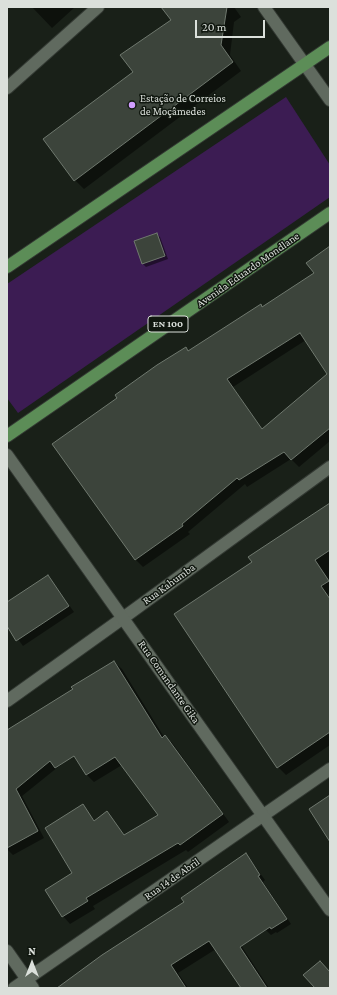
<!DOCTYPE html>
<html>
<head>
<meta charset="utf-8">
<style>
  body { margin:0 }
  #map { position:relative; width:337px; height:995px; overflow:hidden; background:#192018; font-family:"Crimson Pro",serif }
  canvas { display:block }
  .frame { position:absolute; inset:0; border:8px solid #dbe0db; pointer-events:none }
  .north { position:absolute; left:12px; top:943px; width:40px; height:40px; -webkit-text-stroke:3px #10170f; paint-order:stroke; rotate:0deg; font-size:11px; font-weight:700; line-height:16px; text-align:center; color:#dbe0db }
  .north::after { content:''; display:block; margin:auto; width:14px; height:18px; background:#dbe0db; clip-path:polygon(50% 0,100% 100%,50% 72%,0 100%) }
  .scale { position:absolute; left:195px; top:20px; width:70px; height:18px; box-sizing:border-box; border:2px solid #dbe0db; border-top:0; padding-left:5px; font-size:12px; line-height:14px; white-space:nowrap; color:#dbe0db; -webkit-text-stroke:3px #10170f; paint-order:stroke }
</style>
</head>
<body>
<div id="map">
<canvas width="337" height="995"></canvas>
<div class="frame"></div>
<div class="north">N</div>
<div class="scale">20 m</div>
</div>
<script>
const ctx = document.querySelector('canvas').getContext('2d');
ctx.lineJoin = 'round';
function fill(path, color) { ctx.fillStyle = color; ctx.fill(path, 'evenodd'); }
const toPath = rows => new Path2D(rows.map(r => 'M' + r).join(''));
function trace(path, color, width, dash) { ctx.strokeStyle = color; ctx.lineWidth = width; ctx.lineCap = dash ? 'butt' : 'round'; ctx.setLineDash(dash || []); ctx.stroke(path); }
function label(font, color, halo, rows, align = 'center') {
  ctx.font = font + ' "Crimson Pro",serif'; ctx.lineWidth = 3; ctx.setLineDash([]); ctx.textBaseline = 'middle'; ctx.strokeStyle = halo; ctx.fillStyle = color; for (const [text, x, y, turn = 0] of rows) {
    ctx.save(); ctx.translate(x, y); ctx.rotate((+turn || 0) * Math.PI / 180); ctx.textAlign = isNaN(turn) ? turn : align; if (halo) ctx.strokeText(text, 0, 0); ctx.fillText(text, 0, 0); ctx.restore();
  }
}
fill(toPath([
  [286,97,330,165,330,197,18,413,7,398,7,284]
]), '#3c1c53');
fill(toPath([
  [32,7,75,7,52,28],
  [162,7,234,7,241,17,234,22,230,55,241,71,84,189,75,180,134,72,172,20],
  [157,234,160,237,168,259,146,267,143,264],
  [330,248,330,441,299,467,291,459,247,487,245,484,188,532,190,534,143,567,135,559,118,398,186,348,189,352,261,306,263,308,315,273],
  [306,340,329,374,263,430,233,387],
  [330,505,330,593,328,594,330,597,330,745,286,775,278,767,253,563],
  [48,576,74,612,23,646,7,624,7,603],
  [114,662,122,669,164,737,165,736,173,744,229,822,188,852,186,850,93,906,95,909,70,924,63,916,73,873,83,806,95,821,107,813,125,836,159,815,122,765,94,782,87,775,68,745],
  [35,724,63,763,22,796,44,838,13,855,7,849,7,731],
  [246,854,265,880,263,882,291,924,277,933,276,932,271,935,266,930],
  [208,895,269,988,242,988,216,949,178,973,188,988,59,988]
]), '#0007');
const building = toPath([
  [161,7,227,7,221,45,233,62,74,181,43,139,133,72,120,55,171,20,161,7],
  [157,233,165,256,142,264,134,241,157,233],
  [330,246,330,428,291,460,284,452,239,480,237,478,182,524,183,526,135,560,52,444,117,398,115,395,157,365,186,347,188,351,261,304,262,307,314,273,306,263,330,246],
  [300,333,327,374,262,429,227,379,300,333],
  [330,503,330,550,315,560,329,581,321,586,330,599,330,732,277,768,174,614,252,562,248,557,330,503],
  [48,575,69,606,16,641,7,626,7,602,48,575],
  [114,661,162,738,165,735,223,814,180,845,178,843,86,898,88,901,62,917,45,890,72,873,45,828,83,804,94,821,107,811,124,835,158,815,115,757,86,775,74,756,55,768,50,761,16,789,38,831,7,848,7,730,73,689,71,687,114,661],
  [330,795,330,842,309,809,330,795],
  [246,853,260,875,258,876,287,919,271,929,270,927,240,947,267,988,241,988,209,941,171,965,186,988,57,988,102,955,184,902,181,898,246,853],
  [320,961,330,972,330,988,315,988,303,975,320,961]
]);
fill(building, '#3c443b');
trace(building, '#6f786e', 1);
const minor = toPath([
  [264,7,330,100],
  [7,88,98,7],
  [7,701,123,618,330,467],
  [7,951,33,988],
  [14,988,330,769]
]);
const tertiary = toPath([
  [7,455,330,910]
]);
const primary = toPath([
  [7,267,330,47],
  [7,436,330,213]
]);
trace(minor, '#333933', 14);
trace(tertiary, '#333933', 14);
trace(primary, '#333933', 14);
trace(minor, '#606a5f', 12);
trace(tertiary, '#606a5f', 12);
trace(primary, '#5c8d57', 12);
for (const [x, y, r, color] of [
  [132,105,4,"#d19dfe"]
]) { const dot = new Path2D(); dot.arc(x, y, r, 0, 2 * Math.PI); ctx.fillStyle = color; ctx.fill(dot); trace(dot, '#10170f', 1.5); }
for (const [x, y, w] of [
  [168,324,40]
]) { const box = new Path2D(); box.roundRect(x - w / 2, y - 8, w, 16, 3); ctx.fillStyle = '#10170f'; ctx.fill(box); trace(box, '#dbe0db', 1); }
label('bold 10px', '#dbe0db', null, [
  ["EN 100",168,324]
]);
label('11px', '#dbe0db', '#10170f', [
  ["Estação de Correios",140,99],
  ["de Moçâmedes",140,112]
], 'left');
label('11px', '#dbe0db', '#10170f', [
  ["Avenida Eduardo Mondlane",248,270,-35],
  ["Rua Kahumba",169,584,-36],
  ["Rua Comandante Gika",169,682,55],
  ["Rua 14 de Abril",172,879,-35]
]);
</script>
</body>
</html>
